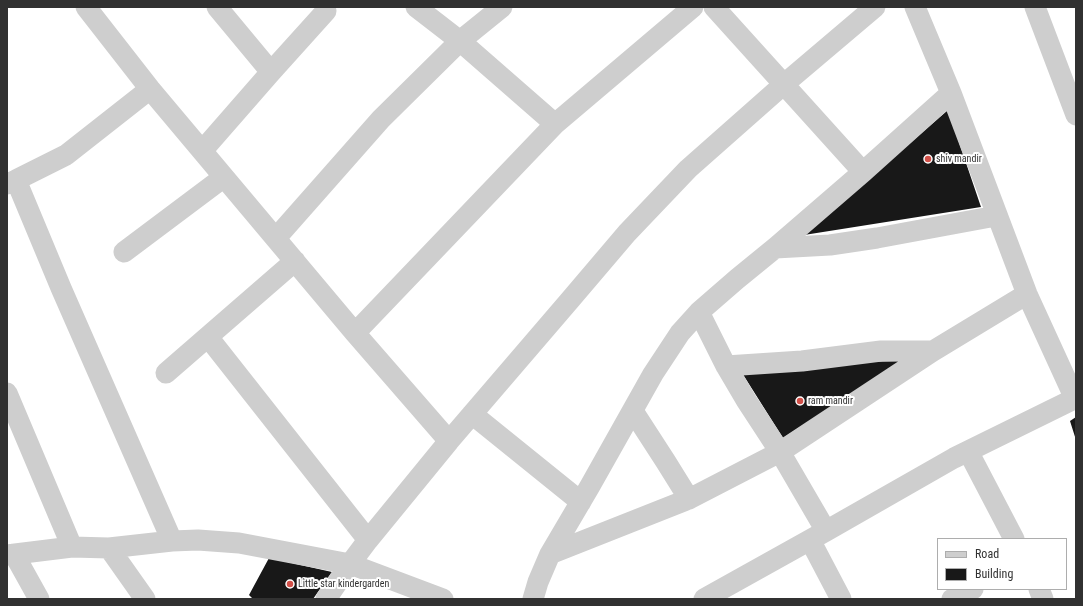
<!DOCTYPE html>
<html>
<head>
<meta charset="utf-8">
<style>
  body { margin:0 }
  #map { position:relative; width:1083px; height:606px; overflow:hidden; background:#fff; font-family:"Roboto Condensed",sans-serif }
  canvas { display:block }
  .frame { position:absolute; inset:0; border:8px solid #313131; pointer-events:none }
  .legend { position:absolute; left:937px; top:538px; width:130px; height:52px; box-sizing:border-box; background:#fff; border:1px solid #adadad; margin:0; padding:5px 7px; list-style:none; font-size:12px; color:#313131 }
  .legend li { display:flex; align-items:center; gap:8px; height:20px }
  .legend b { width:20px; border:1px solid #adadad }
</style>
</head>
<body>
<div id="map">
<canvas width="1083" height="606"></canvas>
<div class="frame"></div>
<ul class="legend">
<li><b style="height:5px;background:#cecece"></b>Road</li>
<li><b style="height:11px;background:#181818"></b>Building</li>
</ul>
</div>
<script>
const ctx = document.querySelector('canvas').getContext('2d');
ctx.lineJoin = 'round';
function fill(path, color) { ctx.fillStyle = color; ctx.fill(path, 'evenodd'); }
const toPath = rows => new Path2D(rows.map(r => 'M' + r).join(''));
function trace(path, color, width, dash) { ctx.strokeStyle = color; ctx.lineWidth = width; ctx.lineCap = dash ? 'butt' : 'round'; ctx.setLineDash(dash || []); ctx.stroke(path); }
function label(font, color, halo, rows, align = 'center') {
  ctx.font = font + ' "Roboto Condensed",sans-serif'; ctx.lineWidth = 4; ctx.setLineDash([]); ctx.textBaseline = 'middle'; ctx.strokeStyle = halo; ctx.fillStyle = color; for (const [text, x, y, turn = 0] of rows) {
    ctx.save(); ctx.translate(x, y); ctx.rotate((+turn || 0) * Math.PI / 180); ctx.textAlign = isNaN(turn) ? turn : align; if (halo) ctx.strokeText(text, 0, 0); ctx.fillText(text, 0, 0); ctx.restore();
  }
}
fill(toPath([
  [948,110,981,207,804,235],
  [903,361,783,438,737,365],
  [1076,417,1076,440,1070,421],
  [269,558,332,572,313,599,253,599,249,595]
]), '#181818');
trace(toPath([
  [86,7,150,89,355,333,449,441],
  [217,7,271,72],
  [416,7,460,41,555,124],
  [714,7,863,172],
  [915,7,951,93,1027,294,1075,399],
  [1035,7,1076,115],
  [202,151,271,72,326,11],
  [16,180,61,288,172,541],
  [7,184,16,180,66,155,150,89],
  [276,238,381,119,460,41,502,7],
  [775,248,830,245,877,238,996,216],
  [124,252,224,177],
  [699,312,726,366,746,400,780,452,826,531],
  [355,333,555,124,693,7],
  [208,337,368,540],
  [726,366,802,361,881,351,933,351],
  [166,373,295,261],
  [7,393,72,547],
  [633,411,666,462,689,499],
  [472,414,581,502],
  [968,451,1014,539],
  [810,540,841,599],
  [109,548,145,599],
  [14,554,39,599],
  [550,554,689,499,780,452,933,351,1027,294],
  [7,555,72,547,109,548,172,541,198,540,239,543,350,564,443,599],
  [1039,589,1043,599],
  [326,599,350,564,368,540,449,441,570,300,627,233,688,169,783,85,875,7],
  [533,599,538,582,550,554,590,486,653,374,680,333,699,312,737,279,775,248,863,172,951,93],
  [704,599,826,531,954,458,1076,398],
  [952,599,973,589]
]), '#cecece', 21);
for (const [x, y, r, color] of [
  [928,159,4,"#d25049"],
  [800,401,4,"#d25049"],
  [290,584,4,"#d25049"]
]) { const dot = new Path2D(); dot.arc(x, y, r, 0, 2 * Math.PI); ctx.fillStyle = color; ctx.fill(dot); trace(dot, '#fff', 1.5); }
label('10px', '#313131', '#fff', [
  ["shiv mandir",936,159],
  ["ram mandir",808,401],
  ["Little star kindergarden",298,584]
], 'left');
</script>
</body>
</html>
